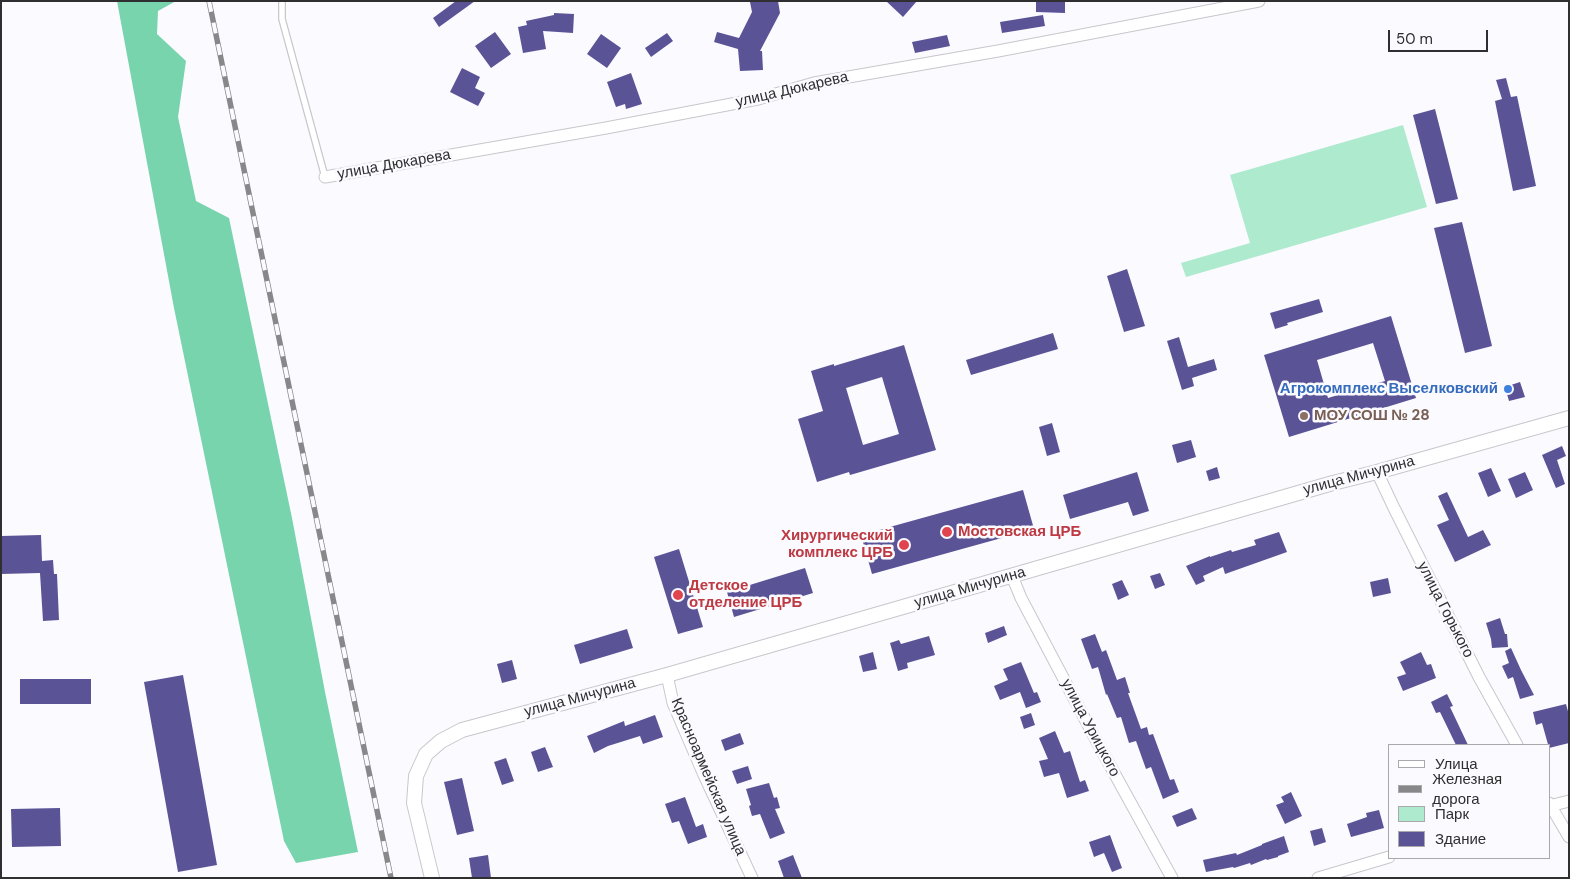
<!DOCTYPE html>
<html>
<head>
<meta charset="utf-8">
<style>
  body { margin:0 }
  #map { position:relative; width:1570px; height:879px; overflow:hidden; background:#fafaff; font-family:"DM Sans",sans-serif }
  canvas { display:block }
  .frame { position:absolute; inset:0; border:2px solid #2f2f31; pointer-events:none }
  .legend { position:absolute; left:1388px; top:744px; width:162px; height:115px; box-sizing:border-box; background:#fafaff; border:1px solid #a9a9ad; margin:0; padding:6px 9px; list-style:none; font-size:15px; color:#2f2f31 }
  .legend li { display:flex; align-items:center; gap:10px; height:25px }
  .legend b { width:25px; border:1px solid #a9a9ad }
  .scale { position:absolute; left:1388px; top:30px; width:100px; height:22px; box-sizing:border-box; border:2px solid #2f2f31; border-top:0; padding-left:6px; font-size:15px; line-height:18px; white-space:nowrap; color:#2f2f31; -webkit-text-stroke:4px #fafaff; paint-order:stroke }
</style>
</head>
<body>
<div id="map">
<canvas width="1570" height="879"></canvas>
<div class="frame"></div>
<ul class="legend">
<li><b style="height:6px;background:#fff"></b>Улица</li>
<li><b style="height:6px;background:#88888b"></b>Железная дорога</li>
<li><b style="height:14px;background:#adeace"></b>Парк</li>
<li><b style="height:14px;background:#5a5497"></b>Здание</li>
</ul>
<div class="scale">50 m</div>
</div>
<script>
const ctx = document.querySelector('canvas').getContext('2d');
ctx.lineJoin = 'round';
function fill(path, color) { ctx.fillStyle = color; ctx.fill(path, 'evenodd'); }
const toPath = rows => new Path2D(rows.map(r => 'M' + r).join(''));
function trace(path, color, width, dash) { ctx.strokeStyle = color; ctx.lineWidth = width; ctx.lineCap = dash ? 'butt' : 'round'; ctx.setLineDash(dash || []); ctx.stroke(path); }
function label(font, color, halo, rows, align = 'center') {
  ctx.font = font + ' "DM Sans",sans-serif'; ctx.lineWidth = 5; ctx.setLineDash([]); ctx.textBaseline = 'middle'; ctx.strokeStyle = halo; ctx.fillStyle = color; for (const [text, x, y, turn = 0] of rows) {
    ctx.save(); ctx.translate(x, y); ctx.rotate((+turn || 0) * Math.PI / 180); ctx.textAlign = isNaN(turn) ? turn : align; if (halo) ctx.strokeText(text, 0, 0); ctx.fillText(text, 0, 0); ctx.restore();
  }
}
fill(toPath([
  [1403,125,1427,207,1186,277,1181,263,1250,243,1230,175]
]), '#adeace');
fill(toPath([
  [117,1,176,1,158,11,157,34,186,61,178,117,196,201,229,218,292,518,325,692,358,852,296,863,284,841,174,308]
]), '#78d4ad');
fill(toPath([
  [456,1,475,1,439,27,433,18],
  [778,1,780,13,760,51,762,51,763,70,740,71,738,49,714,42,717,32,739,38,752,12,750,2],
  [886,1,917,1,903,17],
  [1036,1,1065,1,1065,13,1036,12],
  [554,13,574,14,573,33,543,31,546,49,523,53,518,27,527,25,526,21,554,15],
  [1043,15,1045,26,1002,33,1000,22],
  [495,32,511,54,491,68,475,46],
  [667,33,673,41,651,57,645,48],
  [601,34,621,48,607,68,587,54],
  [947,35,950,46,915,53,912,42],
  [462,68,480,77,475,88,485,93,478,106,450,92],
  [631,73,642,104,626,109,625,104,616,107,607,82],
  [1506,78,1511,97,1517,96,1536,186,1513,191,1495,101,1502,99,1496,80],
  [1435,109,1458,199,1436,204,1413,115],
  [1462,222,1492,346,1465,353,1434,228],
  [1127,269,1145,326,1124,332,1107,276],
  [1319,299,1323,312,1287,323,1288,325,1275,329,1270,313],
  [1391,316,1416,398,1289,437,1264,355],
  [1373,343,1385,381,1328,398,1317,360],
  [1053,333,1058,349,971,375,966,360],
  [1179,337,1188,367,1214,359,1217,370,1192,378,1194,386,1182,390,1167,341],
  [904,345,936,450,850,475,849,472,817,482,798,419,823,411,811,371,834,364,834,366],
  [882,377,899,434,863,445,846,388],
  [1520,382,1525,397,1509,401,1505,387],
  [1052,423,1060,452,1047,456,1039,427],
  [1191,440,1196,457,1177,463,1172,445],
  [1562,446,1566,456,1557,460,1565,484,1556,488,1542,455],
  [1217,467,1220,478,1209,481,1206,471],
  [1491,468,1501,491,1488,497,1478,473],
  [1137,472,1149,511,1133,516,1128,502,1070,519,1063,495],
  [1525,472,1533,490,1516,498,1508,479],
  [1023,490,1034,529,872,574,861,535],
  [1447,492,1468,537,1483,530,1491,545,1455,562,1437,525,1449,520,1438,496],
  [1279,532,1287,552,1225,574,1223,567,1203,576,1205,581,1196,585,1186,566,1210,556,1210,557,1231,550,1232,552,1256,545,1254,540],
  [41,535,42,561,53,560,54,574,57,574,59,620,43,621,40,573,1,574,1,536],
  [679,549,703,627,678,634,654,557],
  [805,568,813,593,734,617,727,592],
  [1160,573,1165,585,1155,589,1150,576],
  [1388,578,1391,593,1373,597,1370,582],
  [1122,580,1129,595,1118,600,1112,584],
  [1500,618,1505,634,1507,634,1508,647,1492,648,1491,639,1486,623],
  [1004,626,1007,635,988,643,985,633],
  [627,629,633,648,580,664,574,645],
  [1095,634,1102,652,1106,650,1117,680,1125,677,1130,693,1128,693,1141,729,1147,727,1149,735,1153,734,1170,780,1174,779,1179,792,1163,799,1151,767,1146,769,1136,741,1129,743,1121,717,1117,718,1107,694,1106,695,1098,667,1092,669,1081,639],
  [929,636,935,655,907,663,908,668,898,671,890,643,899,640,901,644],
  [1511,648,1521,670,1534,695,1520,699,1513,677,1508,679,1502,666,1509,663,1505,651],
  [873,652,877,669,863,672,859,656],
  [1421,652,1427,665,1431,664,1436,678,1403,691,1397,677,1406,674,1400,662],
  [512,660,517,679,502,683,497,664],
  [1021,662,1034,693,1037,692,1041,702,1026,708,1020,692,1000,700,994,686,1008,680,1003,669],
  [183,675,217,865,178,872,144,682],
  [20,679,91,679,91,704,20,704],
  [1447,694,1453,706,1450,707,1468,745,1456,745,1440,712,1436,713,1431,702],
  [1566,704,1569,715,1569,743,1549,748,1542,723,1536,725,1533,712],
  [1031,713,1035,725,1024,729,1020,717],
  [655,715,663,737,643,744,640,736,608,746,594,753,587,736,624,721,625,726],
  [1055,731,1064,753,1070,751,1080,782,1085,780,1089,791,1067,798,1059,773,1044,777,1039,761,1048,759,1039,738],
  [740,733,744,744,725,751,721,740],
  [545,747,553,767,538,772,531,752],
  [506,758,514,781,502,785,494,762],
  [748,766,752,779,737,784,732,771],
  [462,778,474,831,457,835,444,782],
  [769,783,774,798,777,797,780,808,775,809,785,833,770,839,760,814,752,816,749,806,751,805,746,789],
  [1291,792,1302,816,1285,824,1276,805,1284,802,1281,797],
  [685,797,696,827,703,824,707,837,688,844,679,821,672,823,665,804],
  [60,808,61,846,12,847,11,809],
  [1192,808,1197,819,1177,827,1172,816],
  [1379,810,1384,828,1351,837,1347,824,1367,817,1366,813],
  [1322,828,1326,842,1314,846,1310,831],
  [1110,835,1122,868,1112,872,1104,853,1094,857,1089,842],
  [1284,836,1289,852,1278,856,1278,857,1267,860,1266,859,1251,865,1250,863,1234,868,1233,867,1206,872,1203,860,1236,853,1237,855,1262,845,1262,844],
  [488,855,491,878,472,878,469,858],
  [793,855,802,878,784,878,778,861]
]), '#5a5497');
const service = toPath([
  [282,1,282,19,325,177]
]);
const minor = toPath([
  [325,177,606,128,758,99,814,83,998,51,1259,1],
  [1377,472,1394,508,1479,677,1517,745],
  [1012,576,1021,598,1096,740,1172,878],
  [667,675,673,703,704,775,752,878],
  [1549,803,1569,837],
  [1549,806,1569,801],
  [1318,878,1389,857]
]);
const tertiary = toPath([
  [432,878,414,803,416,776,426,754,441,741,462,730,667,675,1333,483,1377,472,1569,418]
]);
trace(service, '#c7c7cc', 8);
trace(minor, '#c7c7cc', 13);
trace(tertiary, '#c7c7cc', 16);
trace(service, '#fff', 5.5);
trace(minor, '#fff', 11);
trace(tertiary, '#fff', 14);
const rail = toPath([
  [209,1,391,878]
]);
trace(rail, '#88888b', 5.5);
trace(rail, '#fafaff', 4, [11]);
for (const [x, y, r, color] of [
  [1508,389,5,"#3f7fe0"],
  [1304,416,5,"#8d6e63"],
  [947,532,6,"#e0444e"],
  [904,545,6,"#e0444e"],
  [678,595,6,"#e0444e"]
]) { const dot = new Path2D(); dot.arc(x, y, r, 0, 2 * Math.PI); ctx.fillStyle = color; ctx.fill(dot); trace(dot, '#fafaff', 2); }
label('15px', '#2f2f31', '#fafaff', [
  ["улица Дюкарева",792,90,-13],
  ["улица Дюкарева",394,165,-10],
  ["улица Мичурина",1359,476,-15],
  ["улица Мичурина",970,588,-16],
  ["улица Горького",1445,610,63],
  ["улица Мичурина",580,698,-15],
  ["улица Урицкого",1090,728,62],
  ["Красноармейская улица",708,777,67]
]);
label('bold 15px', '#366cbe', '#fafaff', [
  ["Агрокомплекс Выселковский",1498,389]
], 'right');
label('bold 15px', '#785e54', '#fafaff', [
  ["МОУ СОШ № 28",1314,416]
], 'left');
label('bold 15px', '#be3a42', '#fafaff', [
  ["Мостовская ЦРБ",958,532],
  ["Хирургический",893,536,"right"],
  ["комплекс ЦРБ",893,553,"right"],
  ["Детское",689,586],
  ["отделение ЦРБ",689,603]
], 'left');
</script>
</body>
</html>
